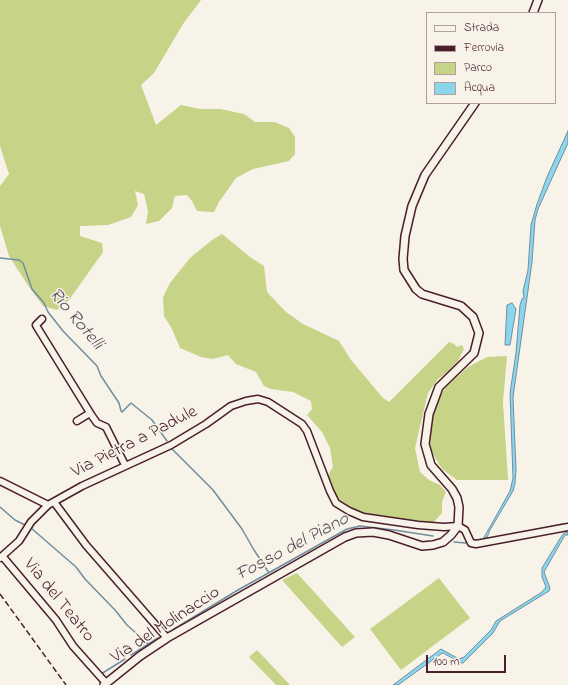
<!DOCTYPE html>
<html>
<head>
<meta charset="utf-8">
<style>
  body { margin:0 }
  #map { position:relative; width:568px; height:685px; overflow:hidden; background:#f7f3e8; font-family:"Indie Flower",sans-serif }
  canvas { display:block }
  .legend { position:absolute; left:426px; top:12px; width:130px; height:92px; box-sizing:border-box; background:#f7f3e8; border:1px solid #b29e9c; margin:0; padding:5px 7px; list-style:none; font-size:12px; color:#4a1f2b }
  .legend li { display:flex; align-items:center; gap:8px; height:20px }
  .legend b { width:20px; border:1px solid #b29e9c }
  .scale { position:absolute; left:426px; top:655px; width:80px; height:18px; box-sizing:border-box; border:2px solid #4a1f2b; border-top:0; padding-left:5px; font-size:12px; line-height:14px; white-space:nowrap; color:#4a1f2b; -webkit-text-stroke:3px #f7f3e8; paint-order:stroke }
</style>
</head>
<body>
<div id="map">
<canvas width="568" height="685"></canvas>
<ul class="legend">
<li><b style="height:5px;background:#f7f3e8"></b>Strada</li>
<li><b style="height:5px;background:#4a1f2b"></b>Ferrovia</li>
<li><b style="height:11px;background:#c7d387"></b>Parco</li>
<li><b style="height:11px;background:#8bd6ec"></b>Acqua</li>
</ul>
<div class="scale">100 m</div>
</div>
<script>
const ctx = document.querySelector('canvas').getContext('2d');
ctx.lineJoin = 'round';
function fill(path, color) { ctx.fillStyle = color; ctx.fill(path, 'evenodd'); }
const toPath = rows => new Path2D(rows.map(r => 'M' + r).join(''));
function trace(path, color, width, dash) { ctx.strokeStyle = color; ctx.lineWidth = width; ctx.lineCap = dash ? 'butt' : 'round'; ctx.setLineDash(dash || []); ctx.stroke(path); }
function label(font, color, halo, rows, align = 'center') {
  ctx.font = font + ' "Indie Flower",sans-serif'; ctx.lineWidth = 3; ctx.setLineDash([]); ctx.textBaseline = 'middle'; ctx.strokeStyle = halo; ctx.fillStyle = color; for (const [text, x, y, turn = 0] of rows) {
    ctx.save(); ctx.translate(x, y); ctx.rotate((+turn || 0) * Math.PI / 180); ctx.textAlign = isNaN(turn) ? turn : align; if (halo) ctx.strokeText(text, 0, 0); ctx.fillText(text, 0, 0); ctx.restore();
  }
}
fill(toPath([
  [0,0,201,0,183,24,154,73,141,85,156,125,181,105,200,109,220,109,244,114,255,122,274,122,289,128,295,137,295,154,289,161,253,169,236,178,219,202,214,212,197,211,192,201,187,195,175,196,172,208,159,221,146,224,148,211,144,194,135,191,138,205,131,217,108,225,80,226,80,236,102,243,103,252,69,300,57,310,43,306,29,287,9,256,0,226,0,186,9,174,0,146],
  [222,234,250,257,264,266,267,292,286,312,303,324,339,341,351,360,367,379,382,397,389,402,449,342,454,344,457,347,462,345,464,349,458,361,448,372,438,379,428,393,415,448,420,472,429,480,440,485,446,492,442,502,442,513,432,524,359,515,343,504,335,495,328,475,333,467,330,448,322,432,307,415,312,409,311,401,293,392,271,389,264,386,256,372,236,364,228,355,213,359,201,357,180,348,172,329,164,316,163,297,170,283,190,258,212,240],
  [507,356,503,402,508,480,457,480,442,469,430,449,431,431,436,402,447,386,468,367,487,357],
  [297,573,355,637,342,647,282,580],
  [439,578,470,618,401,670,370,629],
  [257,650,290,685,276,685,249,657]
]), '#c7d387');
const water = toPath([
  [568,131,568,143,538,209,535,220,532,262,513,397,516,470,515,483,513,491,490,530,486,540,482,541,510,491,513,478,510,393,516,353,520,305,522,299,524,298,523,291,528,270,531,225,537,204,547,177,568,131],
  [512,303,516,309,510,345,505,345,507,305,512,303],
  [568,532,568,535,565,535,544,572,550,588,549,591,500,621,493,633,463,663,461,663,443,653,441,654,398,685,393,685,441,649,459,659,464,657,491,630,496,621,542,592,546,587,542,577,542,568,561,537,564,533,568,532]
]);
fill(water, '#8bd6ec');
trace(water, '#718d9f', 1);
trace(toPath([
  [0,258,19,260,23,263,32,289,44,303,48,312,63,331,97,366,101,376,119,403,121,411],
  [122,412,131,403,152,420,167,441],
  [171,448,213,490,242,529,254,550,269,573],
  [0,507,15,520,25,525],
  [31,528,76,567,85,579,115,610,127,625,148,644],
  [524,532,563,524],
  [454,542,466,543],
  [174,629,238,590,347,529,360,526,394,530,433,536],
  [131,655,158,638],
  [101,674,125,659]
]), '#718d9f', 1.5);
const minor = toPath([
  [42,319,36,325,37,327,92,416,97,423,106,427,125,465],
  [77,421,90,413],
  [0,481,48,505],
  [54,502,86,545,167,638],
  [3,557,56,620,73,646,106,683],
  [0,558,19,541,31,522,48,505,82,486,171,445,206,424,231,406,246,401,258,399,268,402,302,424,307,431,330,491,336,503,349,511,363,517,418,525,444,527,458,526,465,530,471,543,476,544,568,527]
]);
const tertiary = toPath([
  [533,13,538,0],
  [104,685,140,656,167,638,345,537,356,533,373,532,389,535,422,546,433,545,443,542,451,535,458,526,459,507,457,498,452,489,431,465,425,444,429,414,439,387,474,353,479,333,473,317,461,306,422,294,416,289,404,270,403,259,405,236,412,206,425,175,475,103]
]);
trace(minor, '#4a1f2b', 9);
trace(tertiary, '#4a1f2b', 10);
trace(minor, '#f7f3e8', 6);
trace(tertiary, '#f7f3e8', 7);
trace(toPath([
  [0,594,66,685]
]), '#4a1f2b', 1.5, [6, 3]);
label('18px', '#4a1f2b', '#f7f3e8', [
  ["Via Pietra a Padule",135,443,-27],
  ["Via del Teatro",58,601,51],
  ["Via del Molinaccio",166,626,-33]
]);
label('italic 19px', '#5a4d5b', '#f7f3e8', [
  ["Rio Rotelli",75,320,50],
  ["Fosso del Piano",293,548,-28]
]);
</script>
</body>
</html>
